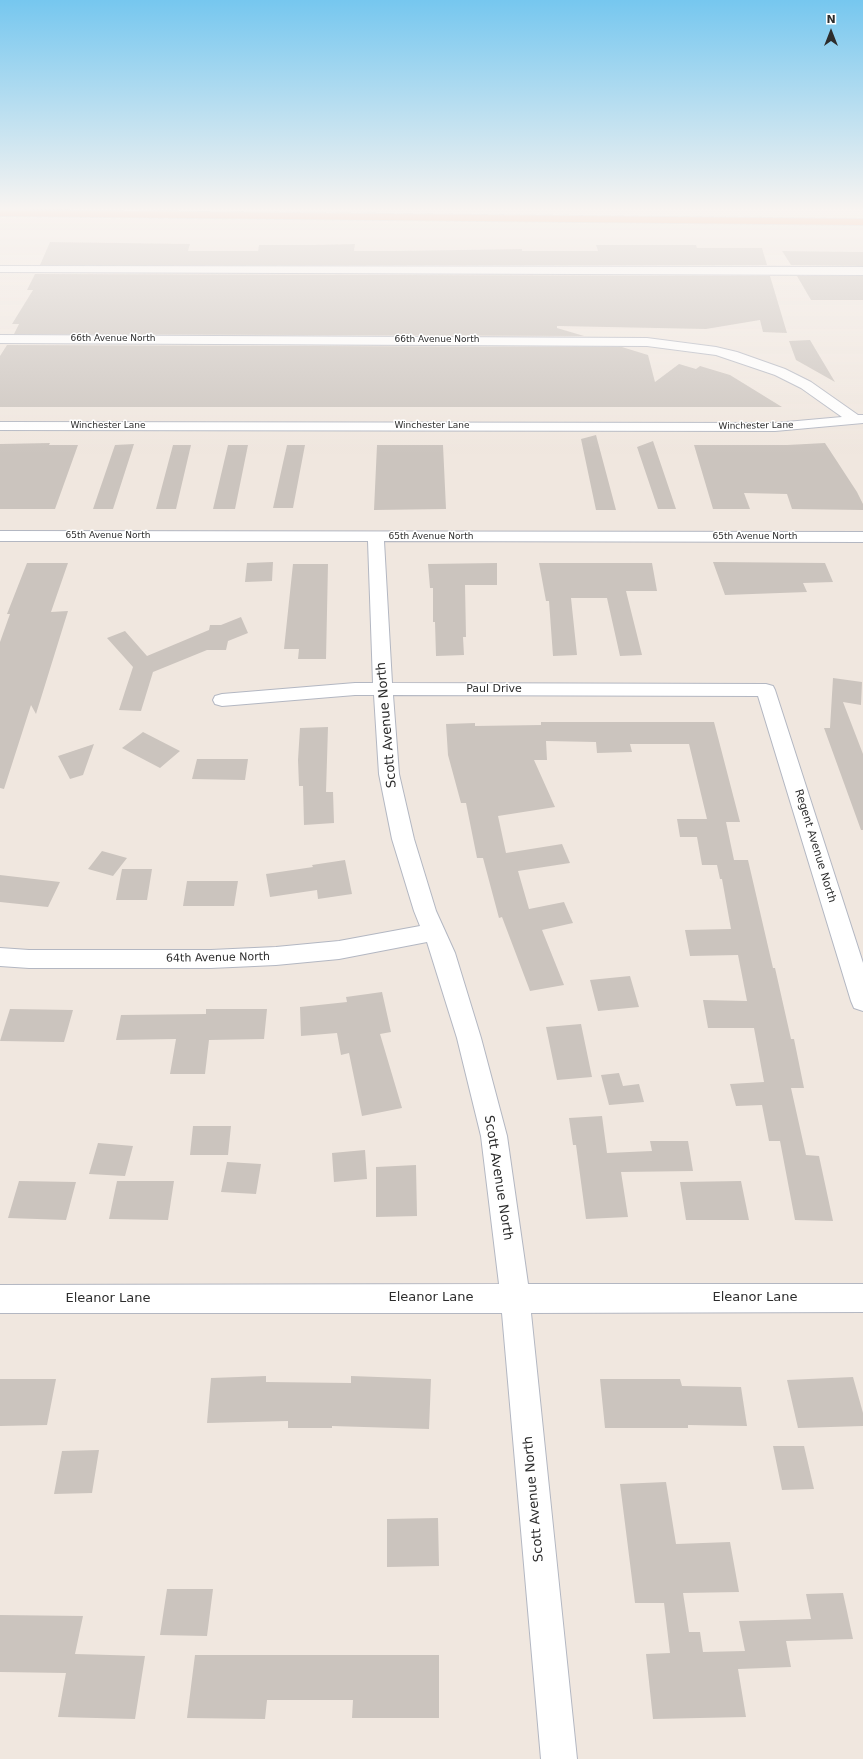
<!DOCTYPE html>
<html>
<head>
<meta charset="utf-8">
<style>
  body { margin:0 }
  #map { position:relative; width:863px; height:1759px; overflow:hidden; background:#f0e7df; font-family:"DejaVu Sans",sans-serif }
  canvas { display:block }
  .north { position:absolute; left:811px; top:12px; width:40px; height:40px; -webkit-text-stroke:3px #fff; paint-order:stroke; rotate:0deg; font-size:11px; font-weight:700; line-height:16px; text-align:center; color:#2d2d2d }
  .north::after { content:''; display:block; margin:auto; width:14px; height:18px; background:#2d2d2d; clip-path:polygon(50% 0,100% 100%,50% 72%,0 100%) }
</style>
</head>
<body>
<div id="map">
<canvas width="863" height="1759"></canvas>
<div class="north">N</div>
</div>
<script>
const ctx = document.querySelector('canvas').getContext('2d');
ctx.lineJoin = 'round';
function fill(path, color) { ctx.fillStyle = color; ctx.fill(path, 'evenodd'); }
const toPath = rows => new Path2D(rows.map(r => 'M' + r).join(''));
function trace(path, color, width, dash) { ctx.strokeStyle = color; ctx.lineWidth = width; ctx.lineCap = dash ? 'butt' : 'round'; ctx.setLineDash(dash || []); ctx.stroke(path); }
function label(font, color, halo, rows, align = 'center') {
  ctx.font = font + ' "DejaVu Sans",sans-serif'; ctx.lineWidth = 3; ctx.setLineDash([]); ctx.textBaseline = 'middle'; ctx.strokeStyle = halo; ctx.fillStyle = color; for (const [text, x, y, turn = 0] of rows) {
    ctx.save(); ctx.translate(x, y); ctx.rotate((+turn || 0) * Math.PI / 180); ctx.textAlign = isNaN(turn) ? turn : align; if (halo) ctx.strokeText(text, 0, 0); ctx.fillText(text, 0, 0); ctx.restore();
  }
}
fill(toPath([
  [50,242,190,244,188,251,258,251,259,245,313,245,355,244,354,251,392,251,522,249,522,251,598,251,596,245,696,245,697,248,762,248,767,265,40,265],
  [782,251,863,252,863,266,791,265],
  [35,274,770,276,787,333,763,332,760,320,706,329,557,326,557,328,584,336,14,334,19,324,12,324,33,290,27,290],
  [797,276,863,276,863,300,811,300],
  [810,340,835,382,796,360,789,341],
  [7,345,622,347,648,355,655,382,679,364,696,369,700,366,730,375,782,407,0,407,0,356],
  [596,435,616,510,596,510,581,439],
  [653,441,676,509,658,509,637,447],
  [50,443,49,445,78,445,55,509,0,509,0,444],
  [825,443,857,492,863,504,863,510,792,509,787,494,744,493,750,509,713,509,694,445,787,445],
  [134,444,113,509,93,509,115,445],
  [173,445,191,445,176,509,156,509],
  [228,445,248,445,235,509,213,509],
  [287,445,305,445,293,508,273,508],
  [377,445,443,445,446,509,374,510],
  [273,562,272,581,245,582,247,563],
  [713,562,825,563,833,582,803,583,807,592,725,595],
  [27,563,68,563,51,612,68,611,36,714,31,705,4,789,0,788,0,642,10,614,7,614],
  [497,563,497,585,465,585,466,637,463,637,464,655,436,656,435,622,433,622,433,588,430,588,428,564],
  [539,563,652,563,657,591,626,591,642,655,620,656,607,598,571,598,577,655,553,656,549,601,546,601],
  [293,564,328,564,326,659,298,659,299,649,284,649],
  [241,617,248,633,228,641,226,650,207,650,153,672,141,711,119,710,133,667,107,638,125,631,147,656,209,630,210,625,221,625],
  [833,678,862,682,861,705,843,702,863,754,863,830,861,830,824,728,830,728],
  [541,722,714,722,740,822,726,822,734,860,748,860,773,968,775,968,791,1039,794,1039,804,1088,791,1088,806,1155,819,1156,833,1221,795,1220,780,1141,769,1141,762,1105,736,1106,730,1084,764,1082,754,1028,708,1028,703,1000,747,1001,738,955,690,956,685,930,731,929,722,879,720,879,717,865,702,865,697,837,680,837,677,819,707,819,689,744,630,744,632,752,597,753,596,742,546,741,547,760,534,760,555,807,498,816,506,853,562,844,570,863,518,871,529,909,564,902,573,923,542,930,564,985,530,991,502,917,499,918,483,858,477,858,466,803,461,803,448,755,446,724,475,723,475,726,541,725],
  [328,727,326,792,333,792,334,823,304,825,303,786,299,786,298,760,300,728],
  [143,732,180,751,160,768,122,748],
  [94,744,83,775,70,779,58,756],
  [197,759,248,759,245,780,192,779],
  [102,851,127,858,113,876,88,869],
  [345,860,352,894,318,899,317,890,270,897,266,874,313,867,312,865],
  [122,869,152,869,147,900,116,900],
  [0,875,60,882,48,907,0,902],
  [187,881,238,881,234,906,183,906],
  [630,976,639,1007,598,1011,590,980],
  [382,992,391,1032,380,1034,402,1108,362,1116,349,1053,341,1055,337,1033,301,1036,300,1007,347,1002,346,997],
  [10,1009,73,1010,64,1042,0,1041],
  [206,1009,267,1009,264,1039,209,1040,205,1074,170,1074,176,1039,116,1040,121,1015,206,1014],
  [581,1024,592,1077,557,1080,546,1027],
  [619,1073,623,1086,639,1084,644,1102,609,1105,601,1075],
  [602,1116,607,1153,652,1151,650,1141,688,1141,693,1171,621,1172,628,1217,586,1219,576,1145,573,1145,569,1118],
  [193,1126,231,1126,228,1155,190,1155],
  [98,1143,133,1146,125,1176,89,1174],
  [365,1150,367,1179,334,1182,332,1153],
  [227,1162,261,1164,256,1194,221,1192],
  [416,1165,417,1216,376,1217,376,1167],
  [19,1181,76,1182,66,1220,8,1218],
  [117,1181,174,1181,168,1220,109,1219],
  [741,1181,749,1220,686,1220,680,1182],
  [266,1376,266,1382,351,1383,351,1376,431,1379,429,1429,332,1426,332,1428,288,1428,288,1421,207,1423,211,1378],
  [853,1377,863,1413,863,1426,798,1428,787,1380],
  [0,1379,56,1379,47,1425,0,1426],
  [600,1379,680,1379,682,1386,741,1387,747,1426,688,1425,688,1428,605,1428],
  [773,1446,804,1446,814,1489,782,1490],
  [99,1450,92,1493,54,1494,62,1451],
  [666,1482,676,1544,730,1542,739,1592,683,1593,689,1632,700,1632,703,1652,745,1651,739,1621,811,1619,806,1594,843,1593,853,1639,786,1641,791,1667,738,1669,746,1717,653,1719,646,1654,670,1653,664,1603,635,1603,620,1484],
  [438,1518,439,1566,387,1567,387,1519],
  [167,1589,213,1589,207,1636,160,1635],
  [0,1615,83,1616,75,1654,145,1656,135,1719,58,1717,66,1673,0,1672],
  [195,1655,439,1655,439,1718,352,1718,353,1700,267,1700,265,1719,187,1718]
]), '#cbc4be');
const minor = toPath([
  [0,266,863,267,863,275,0,272,0,266],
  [0,335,647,338,716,347,737,352,785,369,811,382,858,415,863,415,863,423,775,431,0,430,0,422,775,423,842,417,801,388,775,375,716,355,647,346,0,343,0,335],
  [0,531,863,532,863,542,384,541,392,683,766,684,773,686,775,690,863,963,863,1011,854,1008,851,1001,758,696,393,695,399,774,414,839,436,911,455,953,481,1038,507,1136,528,1284,863,1284,863,1312,531,1313,577,1759,541,1759,502,1313,0,1313,0,1285,499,1284,481,1136,457,1038,427,942,339,959,276,965,211,968,29,968,0,966,0,948,29,950,211,950,276,947,339,941,420,926,414,911,392,839,379,774,374,695,355,695,222,706,215,704,213,700,215,696,222,694,355,683,373,683,368,541,0,541,0,531]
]);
const highway = toPath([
  [0,210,863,219,863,225,0,216,0,210]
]);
trace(minor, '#b3b7c2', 2);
trace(highway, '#c8c8c8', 2);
fill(minor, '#fff');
fill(highway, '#ff8f5b');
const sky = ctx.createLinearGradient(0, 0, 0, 454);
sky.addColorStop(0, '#76c7ef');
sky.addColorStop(0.46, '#f8f4f1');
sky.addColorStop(1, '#f8f4f100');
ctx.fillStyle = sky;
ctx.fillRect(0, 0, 863, 454);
label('9px', '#2d2d2d', '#fff', [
  ["66th Avenue North",113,339],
  ["66th Avenue North",437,340],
  ["Winchester Lane",108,426],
  ["Winchester Lane",432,426],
  ["Winchester Lane",756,426,-1],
  ["65th Avenue North",108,536],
  ["65th Avenue North",431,537],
  ["65th Avenue North",755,537]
]);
label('11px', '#2d2d2d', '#fff', [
  ["Paul Drive",494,689],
  ["Regent Avenue North",815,846,73],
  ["64th Avenue North",218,958,-1]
]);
label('13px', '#2d2d2d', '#fff', [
  ["Scott Avenue North",387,725,-95],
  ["Scott Avenue North",498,1178,81],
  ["Eleanor Lane",431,1298],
  ["Eleanor Lane",755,1298],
  ["Eleanor Lane",108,1299],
  ["Scott Avenue North",534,1499,-95]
]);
</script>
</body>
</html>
